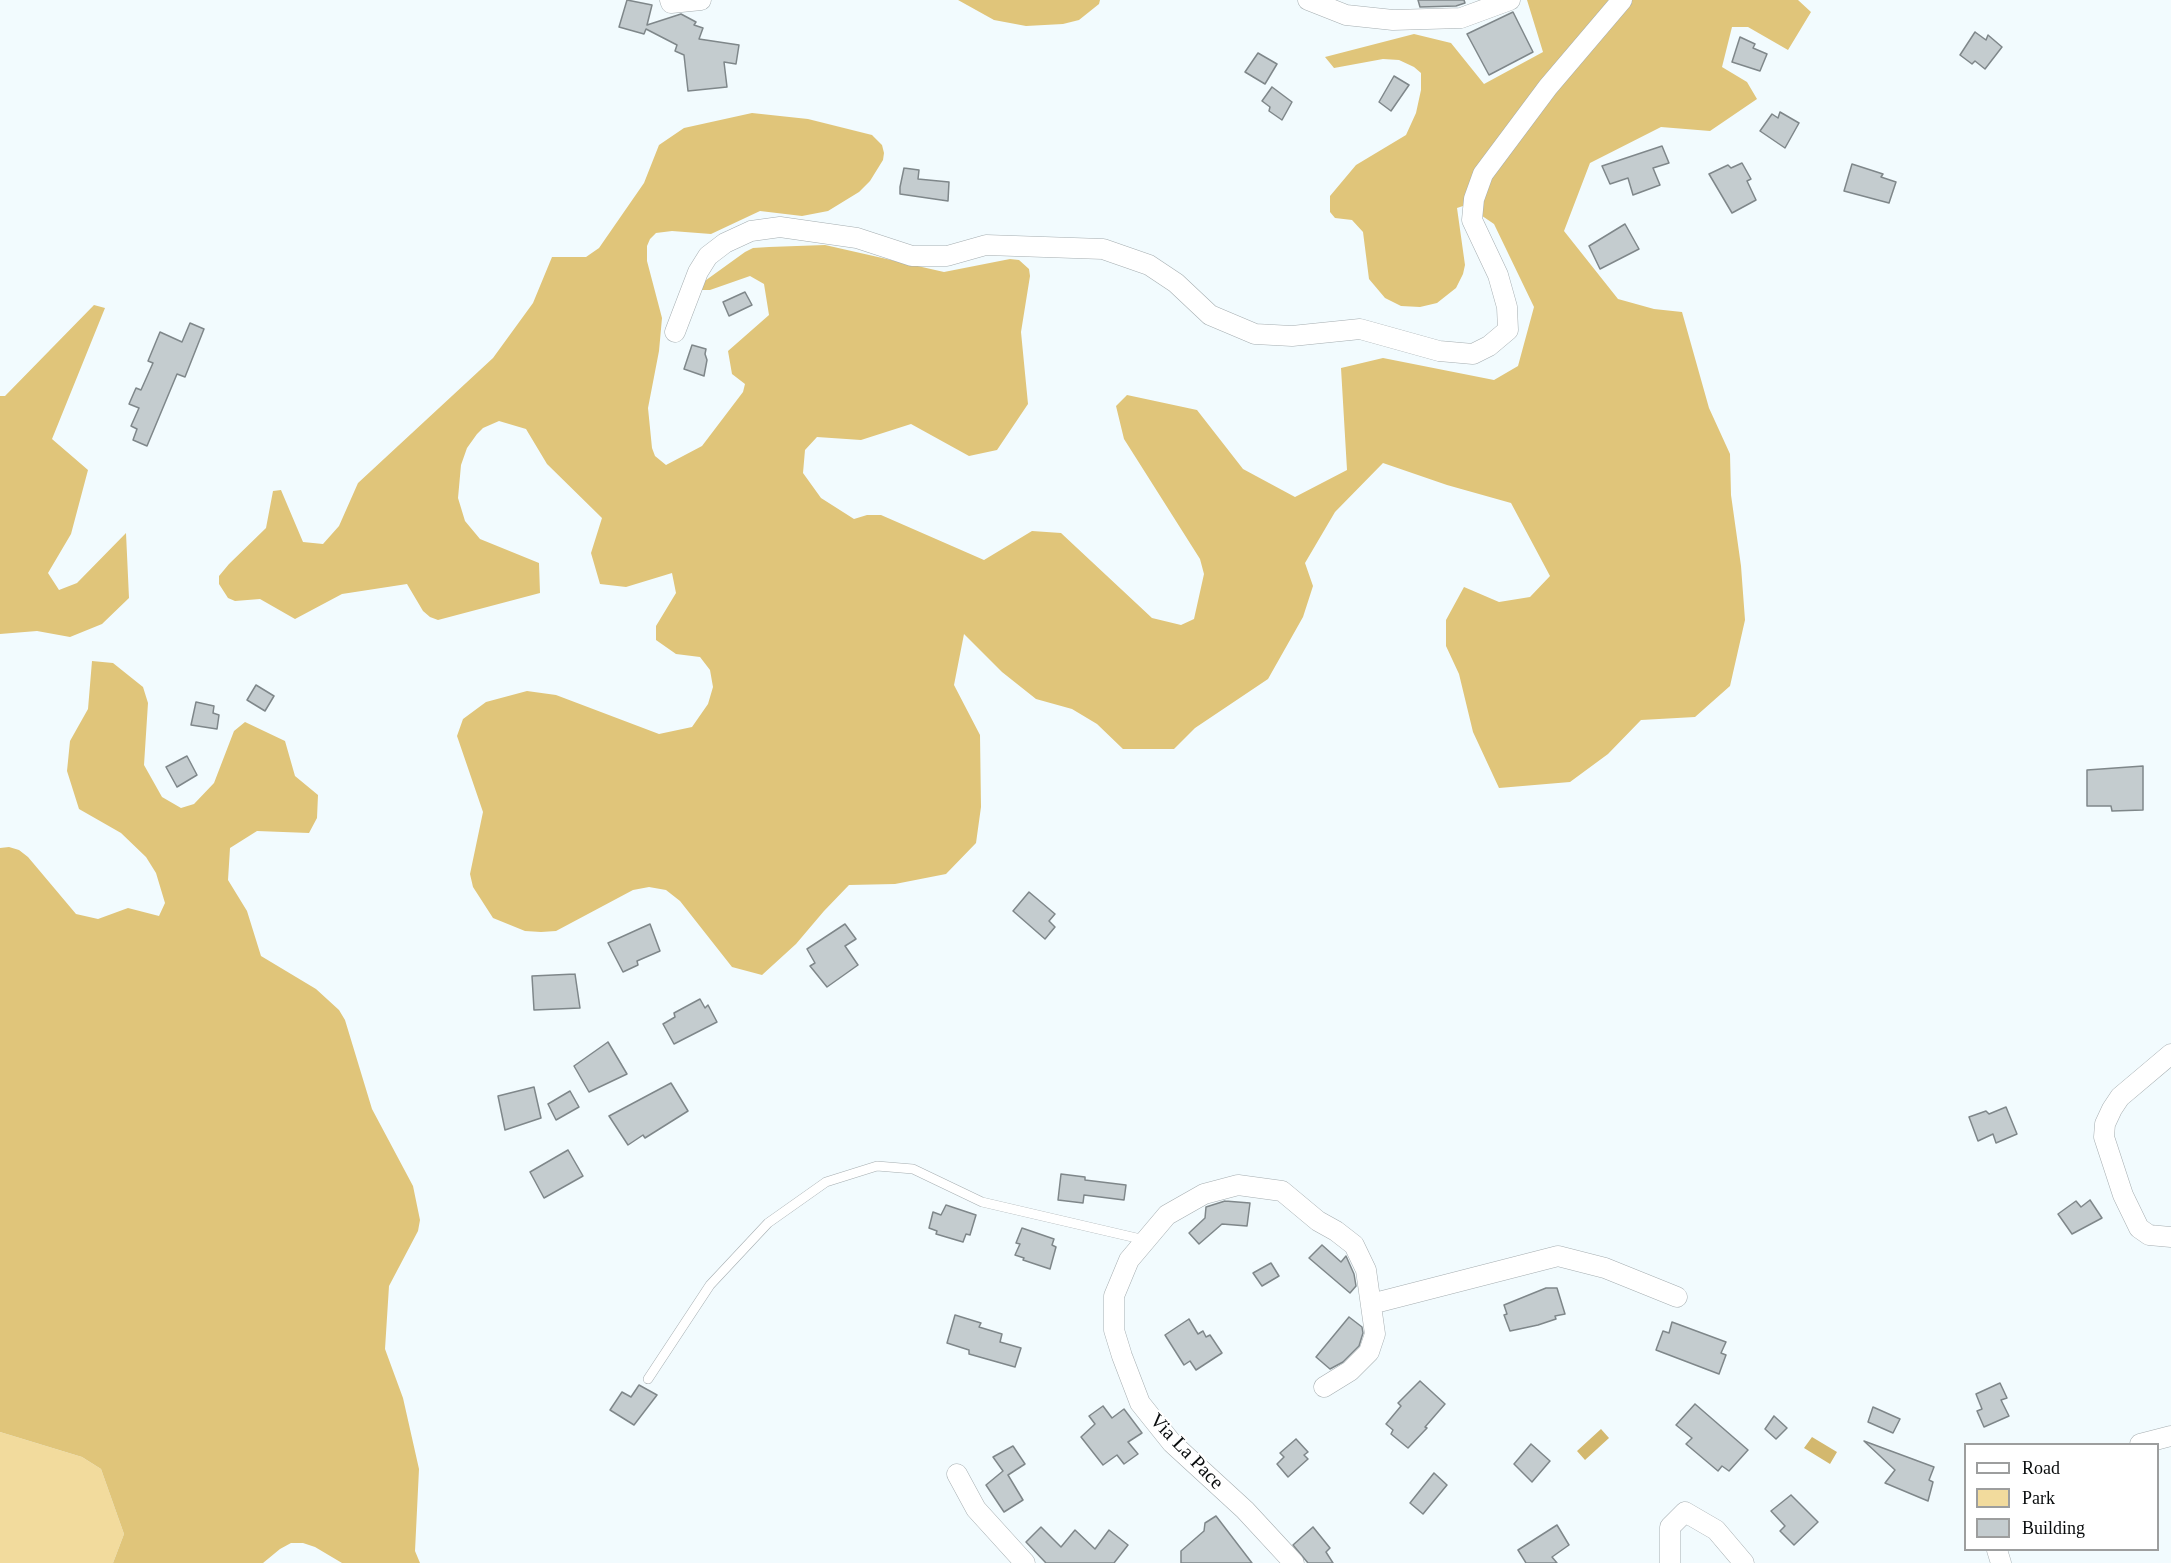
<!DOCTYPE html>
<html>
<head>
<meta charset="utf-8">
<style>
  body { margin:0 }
  #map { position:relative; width:2171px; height:1563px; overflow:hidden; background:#f2fbfe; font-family:"Times New Roman",serif }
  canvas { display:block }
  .legend { position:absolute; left:1964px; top:1443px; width:195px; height:108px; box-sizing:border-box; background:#fff; border:2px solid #9d9e9e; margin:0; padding:8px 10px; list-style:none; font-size:18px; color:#090c0d }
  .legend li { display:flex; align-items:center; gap:12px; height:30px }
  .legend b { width:30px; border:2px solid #9d9e9e }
</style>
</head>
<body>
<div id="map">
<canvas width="2171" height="1563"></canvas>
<ul class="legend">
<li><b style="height:8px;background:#fff"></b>Road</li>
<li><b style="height:16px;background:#f2db9d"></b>Park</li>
<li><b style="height:16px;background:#c4cccf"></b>Building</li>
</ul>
</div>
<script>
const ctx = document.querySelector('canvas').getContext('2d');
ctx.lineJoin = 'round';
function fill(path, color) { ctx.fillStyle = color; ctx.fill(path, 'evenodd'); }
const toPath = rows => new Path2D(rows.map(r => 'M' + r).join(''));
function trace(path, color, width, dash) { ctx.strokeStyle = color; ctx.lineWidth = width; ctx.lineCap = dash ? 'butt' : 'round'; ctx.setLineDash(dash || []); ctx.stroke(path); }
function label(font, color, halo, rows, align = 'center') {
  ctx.font = font + ' "Times New Roman",serif'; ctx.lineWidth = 4.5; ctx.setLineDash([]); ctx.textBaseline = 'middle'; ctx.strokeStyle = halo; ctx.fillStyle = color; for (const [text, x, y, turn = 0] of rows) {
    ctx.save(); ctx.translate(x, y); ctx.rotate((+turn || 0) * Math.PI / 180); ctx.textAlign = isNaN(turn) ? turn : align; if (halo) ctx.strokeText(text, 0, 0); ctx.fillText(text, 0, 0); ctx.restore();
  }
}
fill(toPath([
  [0,1432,82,1457,101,1469,124,1534,113,1563,0,1563]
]), '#f2db9d');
fill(toPath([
  [958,0,1100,0,1099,4,1079,20,1063,24,1026,26,994,20],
  [1527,0,1798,0,1811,12,1788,50,1748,27,1732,27,1722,67,1747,82,1757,99,1710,131,1661,127,1590,163,1564,231,1618,299,1654,309,1682,312,1709,408,1730,454,1731,495,1741,566,1745,620,1730,686,1695,717,1641,720,1608,754,1570,782,1499,788,1473,732,1459,674,1446,646,1446,620,1464,587,1499,602,1530,597,1550,576,1511,503,1447,485,1383,463,1335,512,1305,563,1313,586,1303,617,1268,679,1195,728,1174,749,1123,749,1097,724,1072,709,1036,699,1002,672,964,634,954,685,980,735,981,807,976,843,946,874,895,884,849,885,824,911,796,944,762,975,732,967,680,901,666,890,649,887,633,890,556,931,541,932,525,931,493,918,473,887,470,874,483,812,457,736,463,719,486,702,527,691,556,695,659,734,692,727,708,704,713,687,710,670,700,657,676,654,656,640,656,626,676,593,672,573,626,587,600,584,591,553,602,518,547,464,526,429,499,421,483,428,477,434,467,448,461,465,458,498,465,521,480,539,539,563,540,593,438,620,430,617,423,611,407,584,342,594,295,619,260,599,235,601,228,598,219,584,219,576,229,564,266,528,273,491,281,490,303,542,323,544,339,526,358,483,493,358,533,303,552,257,586,257,599,248,644,183,659,145,684,128,752,113,808,119,872,135,882,145,884,153,883,160,870,181,859,192,828,211,802,216,760,211,711,234,672,231,656,233,650,239,647,246,647,261,662,318,659,351,648,408,652,448,655,456,666,465,702,446,743,392,745,384,732,374,728,351,769,315,764,284,750,276,710,290,702,290,702,283,745,252,753,248,769,247,825,245,944,272,1010,259,1019,260,1029,269,1030,276,1021,332,1028,404,997,450,969,456,911,424,861,440,817,437,805,450,803,473,821,498,854,519,867,515,881,515,984,560,1032,531,1061,533,1152,618,1181,625,1194,619,1204,574,1200,559,1124,439,1116,406,1127,395,1197,410,1243,469,1295,497,1347,470,1341,368,1383,358,1494,380,1518,366,1534,307,1494,224,1466,205,1457,208,1465,265,1463,274,1456,288,1437,303,1420,307,1401,306,1385,298,1369,279,1363,232,1352,220,1335,218,1330,212,1330,196,1356,165,1406,135,1416,113,1421,90,1421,73,1414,67,1399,60,1383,59,1334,68,1325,57,1414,34,1451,43,1484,84,1543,52],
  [94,305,105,308,52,439,88,470,71,534,48,573,59,590,77,583,126,533,129,598,102,624,70,637,37,631,0,634,0,396,5,396],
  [92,661,113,663,143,687,148,703,144,765,162,797,181,808,194,804,214,783,234,731,245,722,285,741,295,776,318,795,317,818,309,833,257,831,230,848,228,880,247,911,261,956,316,989,339,1010,345,1020,372,1109,413,1186,420,1220,418,1231,389,1286,385,1349,403,1398,419,1469,415,1551,420,1563,342,1563,315,1547,303,1543,291,1543,280,1549,263,1563,113,1563,124,1534,101,1469,82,1457,0,1432,0,848,9,847,19,850,28,857,76,914,98,919,128,908,159,916,165,903,156,873,146,857,121,833,79,809,67,771,70,741,88,709]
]), '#e0c57a');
fill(toPath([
  [1601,1429,1609,1438,1585,1460,1577,1451],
  [1812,1437,1837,1452,1830,1464,1804,1448]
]), '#d3b86e');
const building = toPath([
  [627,0,652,5,647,25,681,14,696,22,694,25,703,28,699,39,739,45,736,64,724,62,727,87,688,91,684,55,675,51,677,45,646,29,644,34,619,27,627,0],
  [1418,0,1464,0,1465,3,1456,6,1420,7,1418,0],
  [1513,12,1533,52,1489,75,1467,34,1513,12],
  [1975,32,1986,40,1988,35,2002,47,1985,69,1975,61,1972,64,1960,55,1975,32],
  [1740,37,1755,44,1753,48,1767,54,1760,71,1732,62,1740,37],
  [1258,53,1277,64,1265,84,1245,72,1258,53],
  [1394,76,1409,85,1391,111,1379,102,1394,76],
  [1272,87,1292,102,1282,120,1269,111,1270,107,1262,101,1272,87],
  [1780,112,1799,123,1785,148,1760,131,1772,114,1778,118,1780,112],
  [1662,146,1669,163,1653,168,1660,185,1633,195,1628,178,1610,184,1602,166,1662,146],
  [1742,163,1751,179,1747,181,1756,200,1732,213,1709,174,1728,165,1731,168,1742,163],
  [1852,164,1883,174,1881,177,1896,182,1889,203,1844,191,1852,164],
  [904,168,919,170,918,179,949,182,948,201,900,194,900,187,904,168],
  [1625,224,1639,249,1600,269,1589,246,1625,224],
  [745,292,752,305,729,316,723,302,745,292],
  [190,323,204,329,185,377,177,374,147,446,133,440,137,429,131,426,139,408,129,404,136,388,141,390,153,363,148,361,160,332,182,342,190,323],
  [692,345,706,349,705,354,707,360,704,376,684,369,692,345],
  [256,685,274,696,265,711,247,700,256,685],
  [196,702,214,706,213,713,219,715,217,729,191,725,196,702],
  [187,756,197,775,177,787,166,767,187,756],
  [2143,766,2143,810,2112,811,2111,806,2087,806,2087,770,2143,766],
  [1029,892,1055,914,1049,921,1055,927,1045,939,1013,911,1029,892],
  [650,924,660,951,637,961,638,965,623,972,608,943,650,924],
  [845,924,856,939,845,946,858,965,827,987,810,966,815,963,807,949,845,924],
  [575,974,580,1008,534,1010,532,976,575,974],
  [700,999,705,1008,708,1005,717,1022,674,1044,663,1024,675,1017,674,1013,700,999],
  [608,1042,627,1074,589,1092,574,1066,608,1042],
  [671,1083,688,1111,645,1138,643,1135,628,1145,609,1116,671,1083],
  [534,1087,541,1118,505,1130,498,1096,534,1087],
  [570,1091,579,1107,556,1120,548,1104,570,1091],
  [2006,1107,2017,1134,1996,1143,1993,1134,1978,1141,1969,1117,1986,1111,1989,1114,2006,1107],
  [568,1150,583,1176,544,1198,530,1172,568,1150],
  [1061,1174,1085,1177,1085,1180,1126,1185,1124,1200,1084,1195,1083,1203,1058,1200,1061,1174],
  [2090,1200,2102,1218,2072,1234,2058,1214,2076,1201,2081,1207,2090,1200],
  [1225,1201,1250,1203,1247,1226,1222,1224,1199,1244,1189,1233,1205,1218,1206,1207,1225,1201],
  [946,1205,976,1215,970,1235,966,1234,963,1242,936,1234,937,1231,929,1228,933,1212,941,1215,946,1205],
  [1022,1228,1054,1239,1052,1245,1056,1247,1050,1269,1023,1260,1024,1258,1015,1255,1020,1244,1016,1243,1022,1228],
  [1322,1245,1341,1262,1346,1256,1354,1274,1356,1286,1350,1293,1309,1258,1322,1245],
  [1271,1263,1279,1276,1262,1286,1253,1273,1271,1263],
  [1546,1288,1557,1288,1565,1314,1555,1316,1556,1319,1538,1325,1510,1331,1504,1315,1507,1314,1504,1305,1546,1288],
  [955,1315,981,1323,979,1327,1002,1334,1000,1342,1021,1348,1015,1367,969,1354,969,1350,947,1343,955,1315],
  [1349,1317,1362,1327,1363,1333,1359,1346,1343,1362,1330,1369,1316,1357,1349,1317],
  [1189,1319,1198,1334,1203,1331,1206,1337,1210,1335,1222,1353,1196,1370,1190,1361,1184,1365,1165,1335,1189,1319],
  [1672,1322,1726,1342,1721,1353,1726,1355,1719,1374,1656,1350,1663,1331,1669,1333,1672,1322],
  [1420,1381,1445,1404,1425,1427,1427,1428,1408,1448,1391,1434,1393,1430,1386,1424,1401,1406,1398,1403,1420,1381],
  [2000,1383,2007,1398,2001,1400,2009,1416,1984,1427,1977,1411,1982,1409,1976,1394,2000,1383],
  [639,1385,657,1395,634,1425,610,1410,622,1392,631,1397,639,1385],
  [1695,1404,1748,1450,1729,1471,1722,1466,1718,1471,1686,1444,1692,1438,1676,1425,1695,1404],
  [1103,1406,1112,1418,1124,1409,1142,1433,1128,1442,1138,1454,1124,1464,1117,1455,1103,1465,1081,1437,1095,1424,1089,1416,1103,1406],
  [1873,1407,1900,1419,1893,1433,1868,1422,1873,1407],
  [1774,1416,1787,1428,1776,1439,1765,1429,1774,1416],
  [1296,1439,1308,1452,1304,1455,1308,1459,1288,1477,1277,1464,1284,1457,1280,1453,1296,1439],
  [1864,1441,1934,1467,1929,1480,1933,1482,1928,1501,1885,1483,1895,1470,1864,1441],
  [1531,1444,1550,1461,1532,1482,1514,1464,1531,1444],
  [1013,1446,1025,1464,1008,1475,1023,1500,1004,1512,986,1485,1003,1471,993,1457,1013,1446],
  [1434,1473,1447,1485,1423,1514,1410,1503,1434,1473],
  [1791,1495,1818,1522,1794,1545,1780,1531,1785,1526,1771,1511,1791,1495],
  [1216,1516,1252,1563,1181,1563,1181,1551,1204,1531,1205,1523,1216,1516],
  [1557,1525,1569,1545,1552,1557,1557,1563,1526,1563,1518,1550,1557,1525],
  [1041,1527,1061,1547,1075,1530,1095,1549,1109,1530,1128,1545,1114,1563,1046,1563,1026,1542,1041,1527],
  [1313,1527,1330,1548,1326,1552,1333,1563,1308,1563,1293,1545,1313,1527]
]);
fill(building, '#c4cccf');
trace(building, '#7f878a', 1.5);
const service = toPath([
  [648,1379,710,1285,768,1223,826,1182,877,1166,913,1169,982,1202,1145,1240]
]);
const minor = toPath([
  [670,0,671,3,701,0],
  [1308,0,1346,15,1393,20,1461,18,1510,0],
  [675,332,698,272,708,256,725,243,751,231,780,227,857,238,912,256,947,256,986,245,1103,249,1149,265,1176,283,1210,315,1255,334,1292,336,1360,329,1439,351,1473,354,1489,346,1508,330,1507,307,1498,275,1472,220,1474,199,1483,174,1548,87,1622,0],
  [2171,1054,2120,1097,2112,1109,2105,1124,2104,1137,2123,1195,2139,1228,2149,1235,2171,1237],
  [1371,1304,1558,1256,1605,1268,1677,1297],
  [2140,1444,2171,1436],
  [957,1474,976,1509,1025,1563],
  [1997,1550,2001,1563],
  [1294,1563,1245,1510,1172,1443,1140,1403,1122,1356,1114,1330,1114,1296,1129,1260,1167,1215,1204,1194,1238,1185,1282,1191,1318,1221,1336,1231,1354,1245,1366,1270,1375,1334,1369,1352,1350,1371,1324,1387],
  [1670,1563,1670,1527,1685,1512,1716,1530,1744,1563]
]);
trace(service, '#a5adb0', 10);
trace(minor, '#a5adb0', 21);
trace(service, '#fff', 9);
trace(minor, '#fff', 20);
label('20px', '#090c0d', '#fff', [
  ["Via La Pace",1186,1452,46]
]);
</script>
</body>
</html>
